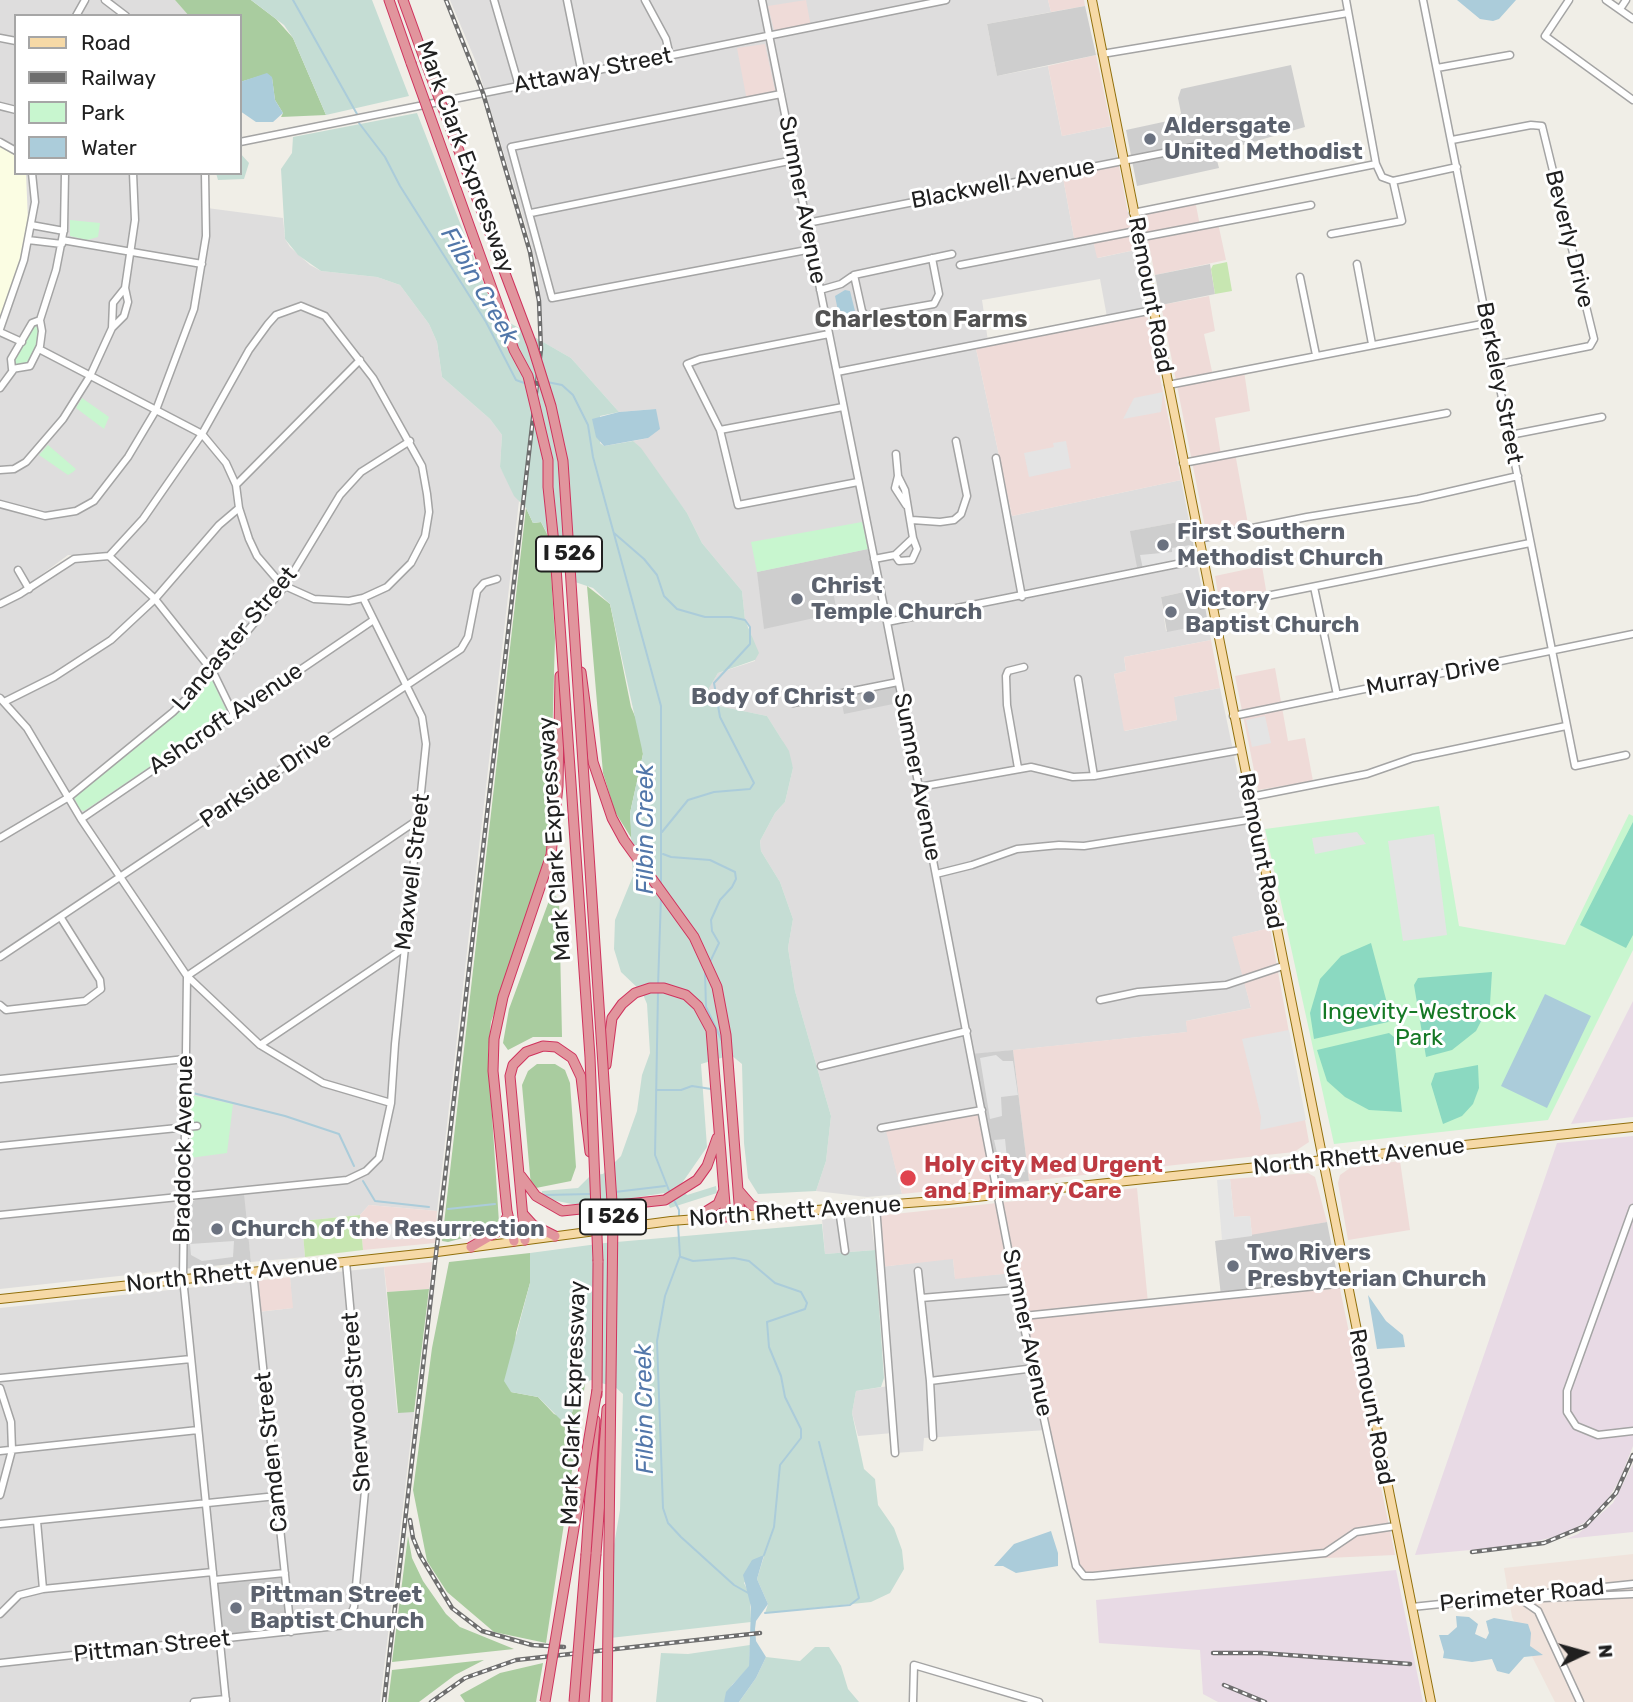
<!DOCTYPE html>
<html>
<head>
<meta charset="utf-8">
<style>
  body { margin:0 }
  #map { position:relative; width:1633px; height:1702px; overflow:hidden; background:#f0eee7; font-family:Rubik,sans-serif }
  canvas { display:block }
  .legend { position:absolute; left:14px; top:14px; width:228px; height:161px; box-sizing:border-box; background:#fff; border:2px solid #a6a6a6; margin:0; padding:9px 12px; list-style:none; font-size:21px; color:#202020 }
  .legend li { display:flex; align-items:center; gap:14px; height:35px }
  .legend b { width:35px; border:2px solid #a6a6a6 }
  .north { position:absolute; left:1549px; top:1618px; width:70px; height:70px; -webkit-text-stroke:5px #fff; paint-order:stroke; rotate:85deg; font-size:19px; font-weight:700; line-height:28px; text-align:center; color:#202020 }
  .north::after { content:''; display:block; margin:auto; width:24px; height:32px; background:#202020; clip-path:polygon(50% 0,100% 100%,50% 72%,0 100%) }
</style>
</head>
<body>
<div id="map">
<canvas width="1633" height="1702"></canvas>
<ul class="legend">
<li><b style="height:9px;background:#f6d9a6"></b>Road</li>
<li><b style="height:9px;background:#6e6e6e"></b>Railway</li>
<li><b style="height:19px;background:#c8f6cf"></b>Park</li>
<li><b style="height:19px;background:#abccda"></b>Water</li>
</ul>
<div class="north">N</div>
</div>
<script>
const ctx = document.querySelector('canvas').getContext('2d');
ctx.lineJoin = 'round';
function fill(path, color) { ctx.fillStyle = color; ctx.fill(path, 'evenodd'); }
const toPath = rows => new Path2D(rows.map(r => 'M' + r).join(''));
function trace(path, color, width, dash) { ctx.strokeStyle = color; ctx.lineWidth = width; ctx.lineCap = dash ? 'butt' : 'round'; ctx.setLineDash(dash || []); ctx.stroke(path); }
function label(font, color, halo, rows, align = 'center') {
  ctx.font = font + ' Rubik,sans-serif'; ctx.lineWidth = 6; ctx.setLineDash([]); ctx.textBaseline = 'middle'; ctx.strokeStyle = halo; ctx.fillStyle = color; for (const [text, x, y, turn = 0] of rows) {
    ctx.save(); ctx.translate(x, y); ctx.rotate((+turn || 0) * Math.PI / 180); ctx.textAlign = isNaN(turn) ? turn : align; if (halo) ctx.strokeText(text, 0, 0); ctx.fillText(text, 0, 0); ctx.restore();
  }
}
fill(toPath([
  [0,0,175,0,189,16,16,16,16,173,205,173,207,208,283,218,285,239,290,247,310,265,321,271,377,277,400,285,429,324,437,342,442,377,490,419,502,435,500,467,519,501,437,1211,369,1205,360,1215,302,1221,305,1257,251,1262,243,1194,199,1198,187,1203,184,1216,183,1269,0,1289,0,604,74,559,72,555,68,555,33,581,0,600],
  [450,0,1048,0,1051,12,987,24,997,76,1048,66,1062,136,1111,126,1118,161,1062,172,1075,243,1093,240,1098,258,1135,250,1146,309,1107,317,1100,279,982,300,988,341,975,344,1012,516,1181,480,1189,520,1131,531,1196,560,1202,588,1161,597,1166,631,1208,624,1211,640,1124,657,1126,671,1114,674,1125,731,1177,720,1173,697,1220,688,1270,928,1233,937,1251,1008,1186,1021,1188,1032,967,1055,978,1111,886,1128,902,1194,867,1197,816,1191,826,1161,831,1116,795,991,788,948,793,919,780,882,761,851,760,841,775,813,785,802,793,768,782,740,767,716,713,705,709,687,718,673,755,661,750,627,745,620,742,591,702,543,687,513,633,441,648,438,656,409,619,412,571,358,543,342,539,279,528,233,476,62],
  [870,1216,875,1250,825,1254,822,1219],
  [953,1258,955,1278,1013,1273,1047,1430,924,1438,923,1451,895,1453,893,1433,858,1436,852,1413,856,1391,889,1386,880,1267],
  [384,1267,397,1412,414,1412,380,1702,0,1702,0,1308,254,1281,258,1312,292,1308,290,1277]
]), '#dedddd');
fill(toPath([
  [806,0,811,27,775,34,768,6],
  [1048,0,1084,0,1085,6,1051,12],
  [765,44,776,95,747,101,737,48],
  [1096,55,1111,126,1062,136,1048,66],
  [1118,161,1135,250,1097,258,1093,240,1075,243,1062,172],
  [1195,200,1200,226,1218,223,1226,260,1155,275,1142,211],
  [1209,296,1215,331,1204,334,1213,376,1244,371,1250,411,1215,418,1221,455,1235,453,1248,524,1206,532,1161,305],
  [1146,309,1181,480,1012,516,975,344],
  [1262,566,1267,596,1220,605,1215,576],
  [1211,640,1220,688,1174,697,1177,720,1124,731,1114,674,1126,671,1124,657],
  [1275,668,1288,741,1305,738,1313,781,1258,790,1235,676],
  [1270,928,1309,1142,1294,1152,1029,1181,1013,1050,1187,1032,1186,1021,1251,1008,1232,937],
  [982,1110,996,1184,902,1194,885,1127],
  [1400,1161,1410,1230,1348,1240,1338,1183,1340,1175,1350,1168],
  [1308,1173,1315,1177,1327,1222,1252,1236,1250,1216,1234,1217,1230,1179],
  [1137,1188,1148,1303,1339,1284,1395,1555,1236,1562,1084,1576,1076,1566,1013,1273,955,1279,953,1259,880,1267,876,1216],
  [369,1205,437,1211,435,1243,363,1250,360,1215],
  [432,1262,429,1289,387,1292,384,1267],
  [290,1277,293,1308,257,1312,254,1281]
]), '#efdbd8');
fill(toPath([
  [1633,1001,1633,1117,1571,1124],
  [1633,1136,1633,1446,1620,1479,1605,1504,1589,1520,1563,1535,1515,1546,1415,1555,1557,1143],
  [1633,1464,1633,1532,1566,1539,1578,1534,1613,1503],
  [1396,1570,1423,1702,1218,1702,1203,1694,1200,1650,1099,1643,1096,1600]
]), '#e8dae5');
fill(toPath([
  [0,146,16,156,16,173,26,173,28,221,31,222,24,260,0,329]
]), '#fbfde3');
fill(toPath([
  [1085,6,1096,55,997,76,987,24],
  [1291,65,1305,127,1215,153,1219,168,1137,186,1126,130,1177,119,1181,113,1178,98,1181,89],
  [1210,264,1215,294,1161,305,1155,275],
  [1189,520,1196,560,1138,572,1130,531],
  [868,549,875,584,833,591,837,613,764,629,757,572],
  [1202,588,1208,624,1167,632,1161,597],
  [894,683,898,703,844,714,840,694],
  [1013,1050,1029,1181,996,1184,971,1054],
  [244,1194,251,1262,183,1269,184,1216,188,1203,202,1197],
  [1327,1222,1339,1284,1221,1296,1215,1241],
  [285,1573,291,1632,220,1640,214,1580]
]), '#cecece');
fill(toPath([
  [1633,1554,1633,1702,1555,1702,1512,1617,1504,1568]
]), '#f0e3dc');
fill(toPath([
  [1227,262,1232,291,1215,294,1211,269,1213,265],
  [360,1215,363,1250,305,1257,302,1221]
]), '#c7e6b1');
fill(toPath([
  [175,0,251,0,276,19,293,38,326,115,281,117,283,113,275,100,272,78,267,74,240,82,240,16,189,16],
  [526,508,533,523,541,522,549,538,555,638,550,817,545,864,491,1022,488,1053,499,1223,494,1230,448,1242,442,1241],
  [587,586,610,604,631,707,640,728,643,754,630,813,632,839,615,812,603,773],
  [555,896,559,899,562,1037,533,1037,508,1050,503,1043,509,1009,550,898],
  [537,1064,555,1064,565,1070,570,1083,576,1167,571,1181,536,1188,531,1186,522,1085,528,1071],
  [530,1253,530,1283,516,1333,511,1392,538,1397,554,1414,570,1420,579,1387,585,1384,546,1643,494,1632,447,1592,427,1561,413,1490,432,1348,449,1262],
  [429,1289,414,1412,398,1413,387,1292],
  [408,1536,412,1558,423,1581,446,1614,460,1627,514,1649,392,1662],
  [484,1660,455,1675,419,1702,388,1702,392,1670],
  [543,1663,536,1702,465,1702,460,1695,500,1673]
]), '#a9cc9f');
fill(toPath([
  [251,0,372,0,409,96,326,115,293,38,284,25],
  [417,113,496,315,571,358,619,412,600,416,600,443,604,446,633,441,641,448,687,513,702,543,742,591,745,620,759,653,755,660,718,673,709,688,714,705,767,716,789,751,793,768,785,802,775,813,760,841,761,851,780,882,793,919,788,948,795,991,831,1116,826,1161,816,1191,758,1194,748,1178,744,1143,742,1064,731,1055,701,1064,707,1147,680,1186,687,1195,716,1186,717,1193,670,1208,664,1193,582,1206,542,1198,542,1191,578,1188,591,1175,603,1174,621,1156,637,1111,642,1075,650,1053,647,1004,642,992,621,972,614,949,615,920,633,876,630,813,643,754,610,604,593,588,572,581,541,522,533,523,526,508,514,496,500,467,502,435,490,419,442,377,437,342,429,324,400,285,377,277,321,271,298,255,285,239,281,169,292,153,293,137],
  [240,153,249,163,244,179,218,180,216,173,240,173],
  [822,1224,825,1254,875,1250,884,1378,881,1387,856,1391,852,1413,864,1469,875,1479,878,1505,894,1528,902,1550,904,1569,890,1593,871,1602,765,1613,768,1604,757,1579,764,1556,744,1583,750,1595,751,1622,610,1638,614,1545,620,1510,623,1394,615,1387,591,1380,579,1387,570,1420,562,1421,538,1397,511,1392,504,1381,530,1283,530,1253,605,1243],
  [750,1645,749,1667,732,1685,724,1702,656,1702,661,1653,688,1654],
  [815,1647,829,1647,841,1666,848,1689,859,1702,739,1702,756,1678,766,1657,800,1661]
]), '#c5ddd4');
fill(toPath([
  [70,220,100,223,98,237,87,240,70,236],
  [33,324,41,331,39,342,29,363,15,367,12,362],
  [82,398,109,417,104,429,76,408],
  [48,445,76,469,73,472,68,475,39,455],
  [862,522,868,549,757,572,751,542],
  [211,678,228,714,84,811,80,810,74,797,151,736],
  [1439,806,1459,926,1565,945,1629,814,1633,816,1633,950,1548,1120,1334,1144,1265,829],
  [191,1095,233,1104,227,1153,190,1158]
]), '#c8f6cf');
fill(toPath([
  [1633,822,1633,935,1626,948,1580,925],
  [1371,943,1391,1018,1388,1022,1314,1039,1310,1013,1320,979,1341,956],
  [1492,972,1490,1004,1476,1031,1452,1050,1426,1057,1414,985,1418,978],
  [1389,1033,1394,1037,1402,1112,1369,1110,1345,1097,1327,1081,1317,1050],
  [1478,1065,1479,1088,1473,1104,1462,1116,1443,1124,1431,1084,1435,1073]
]), '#8bd9c1');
fill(toPath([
  [1163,392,1161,412,1123,419,1134,398],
  [1066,441,1071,468,1029,477,1024,453,1054,447,1053,443],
  [1191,545,1194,559,1143,569,1140,555,1172,552,1172,548],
  [1265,716,1271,743,1252,747,1246,720],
  [1357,832,1366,844,1315,854,1312,838],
  [1434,834,1447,935,1403,941,1388,841],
  [1289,1030,1306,1120,1260,1130,1261,1117,1242,1039],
  [996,1055,1003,1061,1013,1061,1018,1095,1001,1097,1002,1116,990,1119,980,1058],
  [1005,1139,1007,1159,1023,1158,1025,1172,1002,1174,994,1140],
  [1230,1179,1234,1217,1250,1216,1252,1236,1222,1240,1217,1180],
  [426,1222,428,1238,387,1240,386,1224],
  [234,1241,233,1257,202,1261,191,1255,190,1244]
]), '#e4e4e4');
fill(toPath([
  [1457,0,1516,0,1499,19,1493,21,1480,19],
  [267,73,272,77,275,100,283,113,273,122,256,122,240,111,240,82],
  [845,290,850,291,856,315,853,320,840,321,835,296],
  [656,409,660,429,648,438,604,446,596,437,592,419,619,412],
  [1545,994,1591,1016,1547,1108,1501,1086],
  [1368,1295,1386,1321,1403,1335,1405,1347,1377,1349],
  [1051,1531,1058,1553,1058,1566,1016,1573,1003,1566,994,1566,1014,1544],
  [764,1555,757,1579,768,1604,756,1621,755,1629,756,1641,766,1657,756,1678,739,1702,724,1702,726,1692,749,1666,751,1607,743,1575,752,1560],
  [1456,1616,1469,1617,1478,1624,1475,1634,1486,1639,1489,1633,1486,1621,1494,1618,1528,1624,1531,1633,1530,1646,1543,1655,1524,1657,1509,1674,1497,1671,1492,1659,1472,1662,1443,1658,1444,1652,1439,1635,1448,1635,1457,1627]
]), '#abccda');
trace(toPath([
  [293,0,357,114],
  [359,123,385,157,400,186,486,322,516,380,527,384],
  [547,382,562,385,573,395,588,425,593,457,661,706,661,885],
  [614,533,644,559,657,575,664,596,677,609,705,617,731,617,745,620,750,627,750,644,714,683,720,717,754,783,750,789,714,792,688,800,662,832],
  [663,854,671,857,710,860,735,872,736,879,732,887,720,900,711,920,712,931,719,943,709,964],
  [705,972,706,1007,723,1043],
  [658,986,661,897],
  [658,992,655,1155,670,1193],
  [656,1090,681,1090,692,1086,711,1089],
  [193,1093,285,1116,339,1134,354,1166],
  [363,1181,375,1201,429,1207],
  [615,1192,665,1186],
  [543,1195,592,1194],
  [673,1198,679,1210,679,1219],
  [448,1209,495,1204],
  [678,1224,680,1256,665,1296,657,1341,663,1508,668,1523,681,1537,734,1585,750,1594],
  [681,1257,693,1261,734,1258,749,1261,775,1283,801,1292,807,1303,805,1309,767,1322,769,1347,781,1376,785,1397,801,1429,801,1438,780,1465,774,1527,764,1555],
  [765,1613,850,1605,859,1598,819,1442]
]), '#abccda', 2);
const minor = toPath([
  [105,0,126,16],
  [494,0,519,86],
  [567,0,582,74],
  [645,0,666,39,670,56],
  [762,0,887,622,1016,1290,1076,1566,1084,1576,1093,1576,1325,1553,1356,1532,1396,1526],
  [1346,0,1376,164,1382,177,1393,181,1457,167],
  [1423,0,1575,766,1626,755],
  [1569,0,1545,36,1633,100],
  [1606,0,1633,19],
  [1620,9,1626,0],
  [76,16,85,0],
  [0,38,16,41],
  [1102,54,1348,13],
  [1437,68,1510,55],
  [781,94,511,147,552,298,812,249],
  [0,106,16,110],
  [1452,140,1531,125,1542,126,1594,339,1590,346,1495,365],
  [0,142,16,151],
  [240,142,946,0],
  [531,213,794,160],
  [1133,213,1376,164],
  [807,223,1199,146],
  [31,225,64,231],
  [1331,234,1402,221,1393,181],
  [1137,238,1311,205],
  [28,240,62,244],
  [62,240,202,264],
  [1357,264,1372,344],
  [960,265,1136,231],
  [854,275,862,311,866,316,934,304,939,294,932,258],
  [1300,277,1316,355],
  [820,290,841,284,854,275,952,254],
  [301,306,325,316,373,378,422,466,427,494,429,512,425,536,411,563,387,587,363,598,349,601,314,599,285,586,275,577,257,556,249,539,239,508,236,485,226,463,202,434,249,350,268,324,276,315,301,306],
  [40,320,32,323,11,359,12,369,30,366,40,346,42,331,40,320,56,270,64,229,65,173],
  [112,328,113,303,125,288],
  [0,329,24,260,35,202,32,173],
  [0,332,22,342],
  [829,334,700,359,687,364,720,430,738,505,858,482],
  [837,372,1153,310],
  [1168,385,1487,323],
  [0,388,14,369],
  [720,430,843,407],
  [1510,435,1602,417],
  [896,454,898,476,895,488,906,505],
  [996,458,1022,597],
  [1183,463,1447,413],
  [0,470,14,469,26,462,63,419,90,376,112,328,124,316,128,302,125,288,135,220,133,173],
  [236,485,360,360],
  [0,504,45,516,76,511,94,501,128,457,156,410,194,309,206,236,205,173],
  [912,520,940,522,954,520,961,514,967,496,956,441],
  [1198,539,1307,517,1418,499,1518,476],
  [895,555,899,561,912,560,917,549,913,538],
  [109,556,155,599,213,672,233,713],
  [874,559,895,555,913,538,905,490,898,476],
  [18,570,29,589],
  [1314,587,1337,695],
  [0,604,20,594,74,559,109,556,143,519,202,434,39,349],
  [1212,607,1530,543],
  [887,622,1202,559],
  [1078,679,1094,776],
  [0,698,27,728,81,819,187,976,260,1045,323,1083,391,1103],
  [4,702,54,677,111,640,155,599,219,525,239,508],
  [793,703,898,682],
  [1233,716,1633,634],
  [1018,768,1007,705,1006,676,1008,671,1024,667],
  [919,787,1031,767,1073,777,1094,776,1240,750],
  [1250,797,1367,774,1413,758,1566,726],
  [81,819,372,621],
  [0,838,69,797,173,712,213,672,285,586,340,495,361,472,410,441],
  [936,874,972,865,1017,849,1059,845,1084,846,1254,819],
  [0,957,461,649,468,637,477,591,484,583,497,579],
  [1100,1000,1138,992,1226,985,1283,966],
  [0,1005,6,1010,85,1001,101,989,100,980,61,918],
  [260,1045,404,948],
  [821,1066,967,1031],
  [0,1079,185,1059],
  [881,1128,982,1110],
  [0,1146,197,1126],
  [876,1206,895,1453],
  [1633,1208,1567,1391,1567,1412,1576,1426,1598,1435,1633,1431],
  [839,1209,845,1251],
  [0,1215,347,1180,366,1171,379,1158,391,1103,395,1044,426,744,422,717,363,598],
  [918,1271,930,1381,933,1437],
  [253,1272,291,1632],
  [921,1298,1016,1290],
  [1023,1316,1346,1283],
  [0,1378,191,1359],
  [930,1381,1035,1368],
  [0,1388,11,1422,12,1450,0,1495],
  [0,1451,198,1430],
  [37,1521,43,1589],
  [0,1524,277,1496],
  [214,1580,285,1573],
  [1519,1598,1538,1611,1580,1702],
  [1543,1598,1633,1594],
  [1412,1607,1633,1584],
  [0,1614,19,1595,43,1589,213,1572],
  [0,1663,346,1625,354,1607,366,1480,346,1262],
  [194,1702,226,1699],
  [226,1702,183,1278,187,976,419,819],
  [913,1702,914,1665,1039,1702]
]);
const major = toPath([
  [1092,0,1431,1702],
  [0,1299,437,1252,671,1221,948,1200,1633,1127]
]);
const highway = toPath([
  [389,0,411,63],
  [403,0,424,58],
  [581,672,593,762,612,818,624,840,694,937,717,987,726,1035,740,1216],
  [606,1065,612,1018,622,1004,635,993,650,988,664,988,686,995,698,1006,711,1030,726,1217],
  [521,1176,536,1196,562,1211,665,1200,697,1180,707,1166,717,1138],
  [739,1191,751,1205,774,1214],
  [523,1214,533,1225,555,1236],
  [692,1220,718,1204,723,1192],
  [525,1240,510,1076,513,1065,526,1052,543,1046,556,1047,572,1058,581,1077,590,1152],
  [514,1241,507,1211,493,1071,494,1039,503,997,551,855,558,786,560,676],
  [471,1247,500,1230,507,1217],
  [597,1395,598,1261],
  [586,1554,595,1420],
  [596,1554,607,1409]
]);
trace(minor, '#a4a4a4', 9);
trace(major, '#916f0b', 10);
trace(highway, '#cf335d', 11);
trace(minor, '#fff', 6);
trace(major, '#f6d9a6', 8);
trace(highway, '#e1959d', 9);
const rail = toPath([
  [410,1520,413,1538,420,1555,452,1608,482,1631,532,1645,564,1647],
  [1472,1552,1544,1543,1585,1526,1616,1493,1633,1455],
  [1213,1653,1261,1653,1410,1664],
  [1224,1685,1265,1702],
  [384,1702,541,349,539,301,530,252,483,93,446,0],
  [431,1702,465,1678,516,1660,760,1633]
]);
trace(rail, '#6e6e6e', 4.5);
trace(rail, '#fff', 2, [5]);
const highwayBridge = toPath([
  [424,58,532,345,551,406,563,461,613,1217,607,1702],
  [411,63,514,350,528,376,548,460,548,487,555,553,590,1057,598,1261],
  [545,1702,597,1390],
  [574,1702,586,1554],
  [584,1702,596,1554]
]);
trace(highwayBridge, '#cf335d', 11, []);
trace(highwayBridge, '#e1959d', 9);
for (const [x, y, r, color] of [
  [1150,139,7,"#6b7280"],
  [1163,545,7,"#6b7280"],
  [797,599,7,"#6b7280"],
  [1171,612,7,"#6b7280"],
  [869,697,7,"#6b7280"],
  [908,1178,9,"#e0444e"],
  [217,1229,7,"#6b7280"],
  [1233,1266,7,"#6b7280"],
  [236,1608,7,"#6b7280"]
]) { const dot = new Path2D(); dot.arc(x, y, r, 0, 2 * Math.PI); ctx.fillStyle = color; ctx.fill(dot); trace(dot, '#fff', 2.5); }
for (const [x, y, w] of [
  [569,554,66],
  [613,1217,66]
]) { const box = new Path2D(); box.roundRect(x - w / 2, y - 17.5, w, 35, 5); ctx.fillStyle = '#fff'; ctx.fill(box); trace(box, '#202020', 2); }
label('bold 21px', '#202020', null, [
  ["I 526",569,554],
  ["I 526",613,1217]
]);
label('23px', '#202020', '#fff', [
  ["Attaway Street",593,71,-11],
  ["Mark Clark Expressway",465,157,70],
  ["Blackwell Avenue",1003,184,-11],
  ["Sumner Avenue",802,200,79],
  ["Beverly Drive",1569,239,76],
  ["Remount Road",1150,295,79],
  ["Berkeley Street",1499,383,79],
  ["Lancaster Street",235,639,-50],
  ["Murray Drive",1433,676,-11],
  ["Ashcroft Avenue",226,719,-34],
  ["Sumner Avenue",917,777,79],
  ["Parkside Drive",266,780,-34],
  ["Mark Clark Expressway",555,839,-94],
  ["Remount Road",1260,851,79],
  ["Maxwell Street",413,872,-83],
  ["Braddock Avenue",184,1149,-89],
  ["North Rhett Avenue",1359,1157,-6],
  ["North Rhett Avenue",795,1212,-4],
  ["North Rhett Avenue",232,1274,-6],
  ["Sumner Avenue",1027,1333,78],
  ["Sherwood Street",357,1402,-94],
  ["Mark Clark Expressway",574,1403,-88],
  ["Remount Road",1371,1407,79],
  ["Camden Street",272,1452,-96],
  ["Perimeter Road",1522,1596,-6],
  ["Pittman Street",152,1647,-6]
]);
label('bold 23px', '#5b616d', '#fff', [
  ["Aldersgate",1164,126],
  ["United Methodist",1164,152],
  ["First Southern",1177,532],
  ["Methodist Church",1177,558],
  ["Christ",811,586],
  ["Temple Church",811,612],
  ["Victory",1185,599],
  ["Baptist Church",1185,625],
  ["Body of Christ",855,697,"right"],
  ["Church of the Resurrection",231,1229],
  ["Two Rivers",1247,1253],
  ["Presbyterian Church",1247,1279],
  ["Pittman Street",250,1595],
  ["Baptist Church",250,1621]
], 'left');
label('23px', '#147824', '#fff', [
  ["Ingevity-Westrock",1419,1012],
  ["Park",1419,1038]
]);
label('bold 23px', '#be3a42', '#fff', [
  ["Holy city Med Urgent",924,1165],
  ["and Primary Care",924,1191]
], 'left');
label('italic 24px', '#5277aa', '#fff', [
  ["Filbin Creek",479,286,60],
  ["Filbin Creek",646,829,-90],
  ["Filbin Creek",645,1409,-91]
]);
label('bold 24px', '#535353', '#fff', [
  ["Charleston Farms",921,320]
]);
</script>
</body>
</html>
